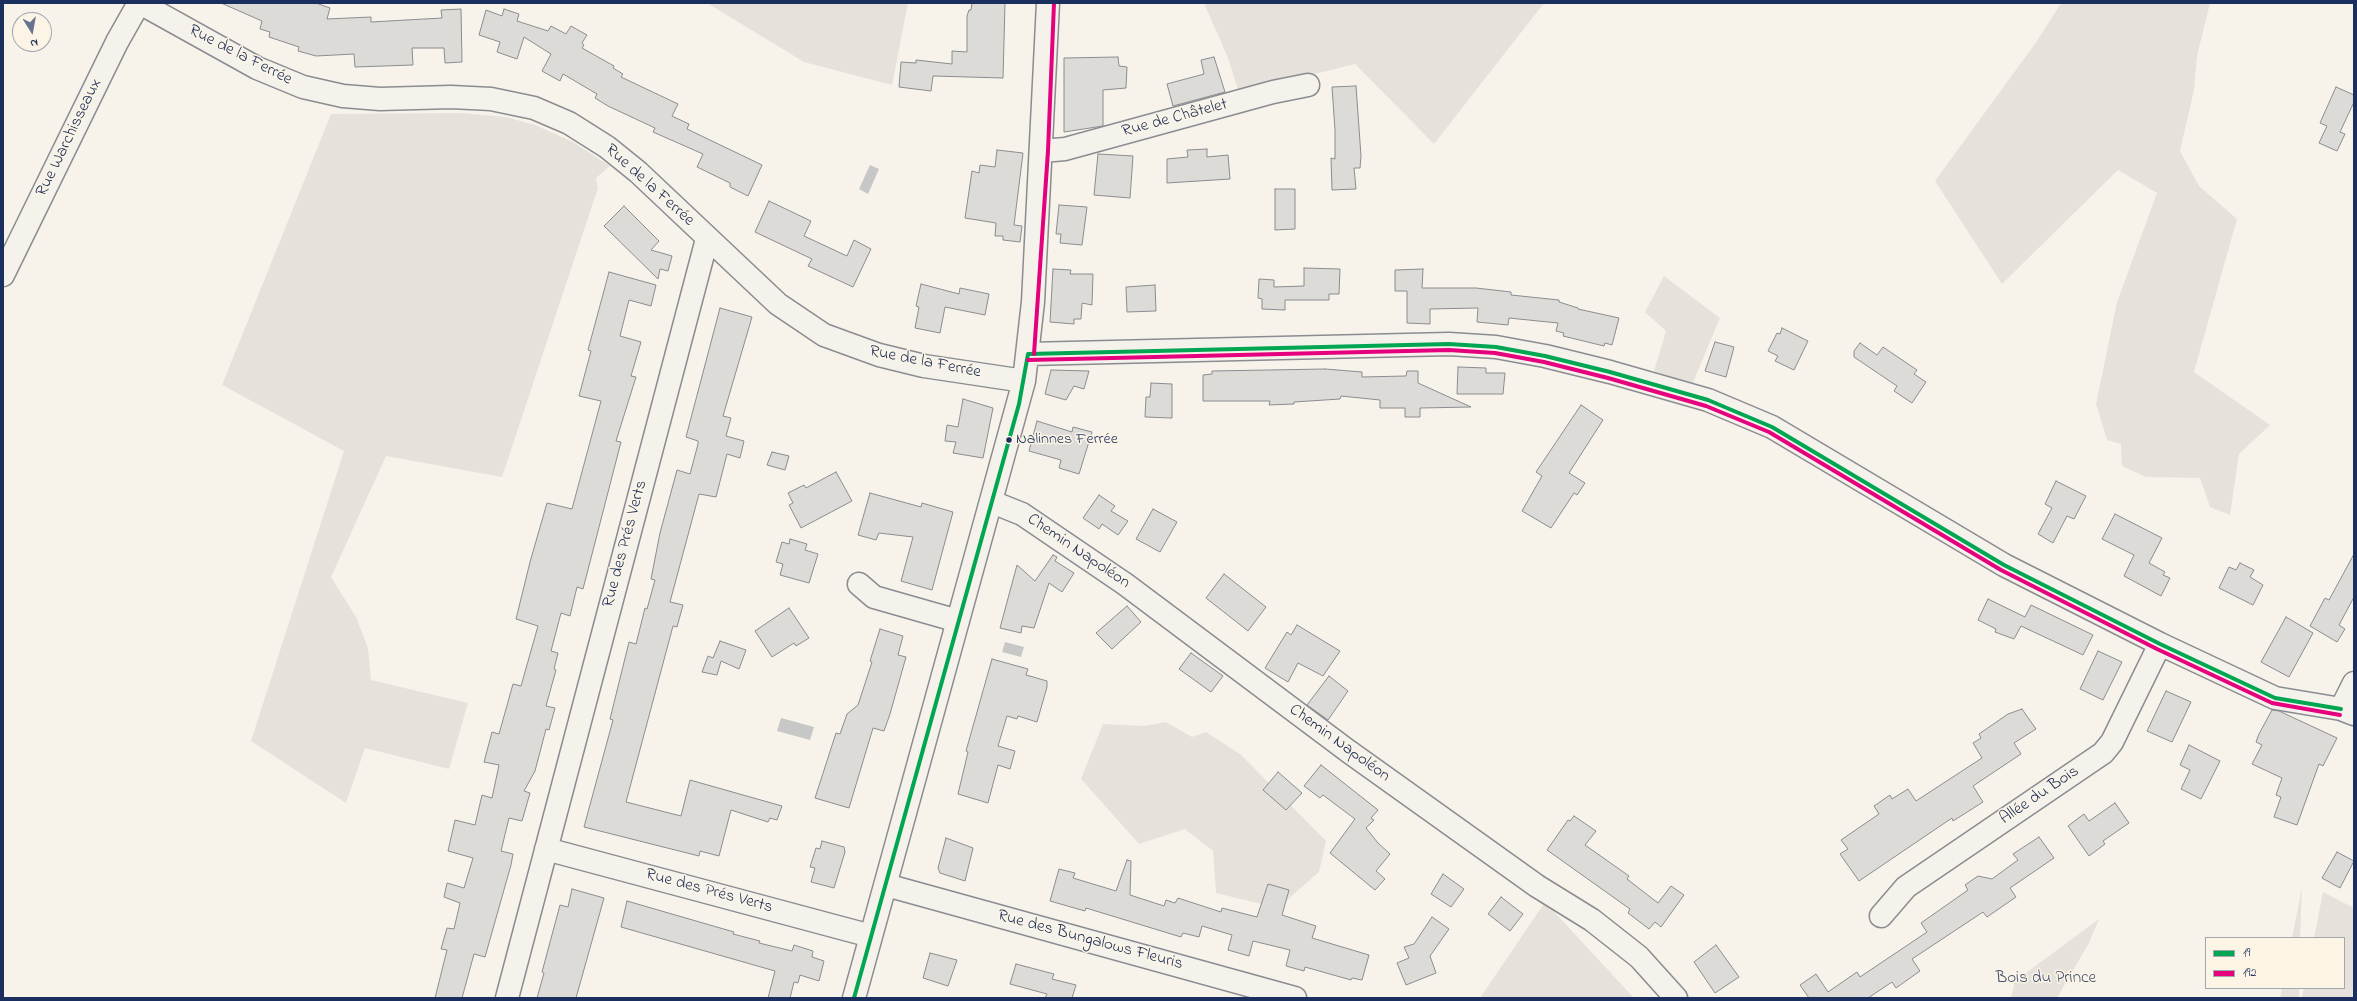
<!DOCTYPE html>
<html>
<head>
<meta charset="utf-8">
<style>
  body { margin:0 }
  #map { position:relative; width:2357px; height:1001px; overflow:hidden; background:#f7f3ea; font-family:"Indie Flower",sans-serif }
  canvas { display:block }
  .frame { position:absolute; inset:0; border:4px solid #1b2f5e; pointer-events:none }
  .legend { position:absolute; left:2205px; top:937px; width:140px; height:52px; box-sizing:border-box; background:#fcf5e5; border:1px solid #a2a6af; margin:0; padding:5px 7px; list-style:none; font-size:12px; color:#1b2f5e }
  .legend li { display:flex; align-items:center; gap:8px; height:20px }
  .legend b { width:20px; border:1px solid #a2a6af }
  .north { position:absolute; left:12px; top:12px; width:40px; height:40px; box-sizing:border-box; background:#fcf5e5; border:1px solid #a2a6af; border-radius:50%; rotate:169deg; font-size:11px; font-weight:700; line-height:16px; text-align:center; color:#1b2f5e }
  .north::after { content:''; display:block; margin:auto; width:14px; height:18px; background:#68748f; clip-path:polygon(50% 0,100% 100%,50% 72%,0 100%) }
</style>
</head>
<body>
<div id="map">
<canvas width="2357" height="1001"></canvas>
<div class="frame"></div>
<ul class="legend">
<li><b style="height:5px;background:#00a651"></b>19</li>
<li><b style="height:5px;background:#e5007d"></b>192</li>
</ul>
<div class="north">N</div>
</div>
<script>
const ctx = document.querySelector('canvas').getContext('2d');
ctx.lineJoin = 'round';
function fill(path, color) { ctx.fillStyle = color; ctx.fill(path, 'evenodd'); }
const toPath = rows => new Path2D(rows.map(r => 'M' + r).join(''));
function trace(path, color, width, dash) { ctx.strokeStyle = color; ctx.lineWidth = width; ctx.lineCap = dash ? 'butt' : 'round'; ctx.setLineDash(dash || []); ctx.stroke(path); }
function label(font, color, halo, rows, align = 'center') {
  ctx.font = font + ' "Indie Flower",sans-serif'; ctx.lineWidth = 3; ctx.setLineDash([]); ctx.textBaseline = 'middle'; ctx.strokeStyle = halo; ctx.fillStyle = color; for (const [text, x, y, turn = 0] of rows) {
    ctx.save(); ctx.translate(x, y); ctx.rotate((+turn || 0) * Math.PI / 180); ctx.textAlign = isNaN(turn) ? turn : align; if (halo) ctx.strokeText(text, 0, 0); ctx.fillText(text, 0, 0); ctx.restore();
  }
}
fill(toPath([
  [707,3,908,3,892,85,804,62],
  [1204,3,1544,3,1434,144,1355,64,1239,93,1228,58],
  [2061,3,2210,3,2197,56,2194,90,2180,151,2199,186,2237,219,2194,372,2270,425,2239,454,2230,515,2210,507,2200,478,2146,477,2122,466,2121,444,2107,440,2096,404,2117,302,2157,193,2118,170,2002,284,1935,181,2037,41],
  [461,113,506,117,535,125,573,142,610,166,596,178,598,188,502,477,386,456,331,577,356,617,368,648,371,680,468,703,449,769,365,748,346,803,251,741,344,451,222,385,331,114],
  [1664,276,1720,318,1692,385,1654,371,1666,331,1645,312],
  [1166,722,1192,737,1206,732,1240,754,1326,841,1319,872,1278,908,1216,893,1213,851,1185,829,1139,844,1081,779,1103,724,1144,726],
  [2302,887,2300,938,2292,938],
  [2323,892,2354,908,2354,998,2302,998,2304,988,2344,988,2344,938,2314,938],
  [1545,902,1634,998,1480,998],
  [2099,919,2089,943,2057,998,2011,998,2015,981],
  [2282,988,2299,988,2299,998,2280,998]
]), '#e6e2db');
fill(toPath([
  [870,165,879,169,868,194,859,189],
  [1005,642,1024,647,1021,657,1002,652],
  [781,718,814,727,810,740,777,731]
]), '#c7c7c7');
const building = toPath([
  [221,3,316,3,330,8,327,19,371,17,371,22,442,18,441,10,461,9,462,62,445,63,444,48,412,48,413,65,355,67,354,54,316,56,298,51,299,47,269,37,270,32,260,29,262,21,221,3],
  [972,3,1005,3,1003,78,933,76,931,91,899,87,901,62,916,63,916,60,952,64,952,51,967,52,967,16,969,10,971,10,972,3],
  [504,9,519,14,517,21,548,31,551,26,566,34,571,26,587,35,582,43,584,45,582,48,614,66,613,68,623,74,621,77,678,104,672,116,689,124,687,129,762,165,748,196,730,187,730,183,697,167,703,154,653,132,655,128,608,106,595,98,597,94,563,74,560,81,542,71,551,54,524,37,517,59,497,52,500,42,479,35,486,10,502,16,504,9],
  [1118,57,1119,66,1127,67,1126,88,1103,90,1103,126,1064,132,1064,58,1118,57],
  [1214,57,1225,92,1173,106,1167,84,1204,74,1201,60,1214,57],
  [1356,86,1361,156,1360,168,1354,168,1356,189,1332,190,1331,158,1335,159,1335,130,1332,87,1356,86],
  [2336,87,2354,95,2354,102,2340,132,2345,134,2337,151,2319,143,2327,126,2320,123,2336,87],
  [1207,149,1207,157,1228,155,1230,179,1167,183,1167,159,1188,157,1187,150,1207,149],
  [997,150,1023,153,1014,225,1022,226,1020,242,1003,240,1003,236,995,236,996,223,965,218,972,171,979,173,980,165,995,167,997,150],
  [1098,154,1133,156,1130,198,1094,195,1098,154],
  [1275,189,1295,189,1295,229,1275,230,1275,189],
  [769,201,811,221,804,236,847,256,854,240,871,249,853,287,808,266,812,259,755,232,769,201],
  [1059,205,1087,207,1082,245,1060,243,1061,234,1056,234,1059,205],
  [624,206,659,241,651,250,672,256,668,271,660,269,658,279,604,226,624,206],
  [1304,268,1340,269,1339,294,1329,294,1329,300,1285,300,1285,310,1262,309,1262,299,1258,298,1259,279,1274,280,1274,287,1304,286,1304,268],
  [1053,269,1071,270,1070,274,1093,274,1092,305,1082,303,1081,319,1074,319,1074,324,1050,322,1053,269],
  [1423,269,1422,288,1476,288,1511,292,1511,295,1559,300,1559,302,1578,308,1578,309,1619,318,1612,345,1605,343,1604,346,1563,336,1564,333,1556,331,1558,323,1509,318,1508,325,1477,322,1478,308,1430,309,1430,324,1407,323,1407,291,1395,291,1395,270,1423,269],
  [609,272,656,285,651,306,629,300,620,336,641,342,631,376,636,377,616,441,621,442,583,589,577,587,570,616,561,613,551,651,558,653,554,669,556,670,546,706,555,708,549,730,546,729,535,771,524,791,530,793,522,821,509,818,501,851,513,854,511,865,485,957,474,954,462,998,435,998,447,950,441,949,447,928,454,929,460,903,444,897,447,883,464,888,473,858,448,851,455,820,475,825,482,795,492,798,499,765,484,762,492,732,499,734,513,684,521,686,538,626,516,619,530,562,547,503,572,509,601,401,579,396,591,351,588,350,609,272],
  [921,284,959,294,960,288,989,294,985,315,945,307,940,333,915,328,919,307,916,306,921,284],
  [1155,285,1156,311,1127,312,1126,287,1155,285],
  [720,308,752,317,723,416,731,418,726,436,744,441,740,458,727,454,716,497,699,494,670,602,683,605,677,627,673,626,626,802,681,816,690,780,782,806,777,820,770,818,768,822,731,810,719,856,700,851,699,856,584,827,613,720,610,719,629,642,636,644,645,608,647,609,655,580,651,579,660,533,677,470,690,474,698,444,698,441,686,437,720,308],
  [1782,328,1808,341,1794,370,1775,361,1778,356,1768,351,1777,333,1780,334,1782,328],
  [1715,342,1734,347,1726,377,1705,371,1715,342],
  [1860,343,1877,355,1883,347,1917,370,1914,374,1926,382,1912,403,1894,391,1897,386,1854,357,1854,351,1860,343],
  [1458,367,1486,368,1486,373,1505,373,1503,394,1457,394,1458,367],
  [1325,369,1362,372,1362,377,1406,376,1407,371,1418,371,1418,383,1471,407,1420,408,1420,417,1405,417,1405,408,1380,408,1380,400,1341,396,1340,399,1294,402,1294,404,1269,405,1270,401,1203,401,1203,375,1212,374,1212,371,1325,369],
  [1051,370,1089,371,1084,389,1074,386,1066,400,1045,394,1051,370],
  [1151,383,1172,384,1172,418,1145,417,1146,397,1150,397,1151,383],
  [963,399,993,408,983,458,953,453,956,442,945,441,947,425,958,427,963,399],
  [1581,405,1603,420,1569,473,1585,483,1577,495,1574,493,1551,528,1522,511,1542,476,1536,472,1581,405],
  [1037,421,1072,432,1073,427,1092,432,1079,474,1059,468,1061,460,1029,451,1037,421],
  [772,452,789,456,785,470,767,465,772,452],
  [836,472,852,501,801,528,789,505,793,503,788,493,804,485,806,488,836,472],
  [2056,481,2086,496,2074,519,2067,516,2053,543,2038,534,2052,508,2045,504,2056,481],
  [870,493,921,507,922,503,953,512,932,590,901,581,913,537,879,533,876,540,858,535,870,493],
  [1099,495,1115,506,1111,511,1128,521,1118,535,1102,524,1099,529,1083,518,1099,495],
  [1153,509,1177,522,1160,552,1136,539,1153,509],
  [2115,514,2162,538,2149,563,2165,572,2163,575,2170,578,2161,596,2124,576,2134,555,2102,539,2115,514],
  [790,539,807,544,805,550,818,554,809,583,780,575,783,564,776,562,782,542,789,544,790,539],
  [2354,554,2354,597,2339,625,2345,629,2337,642,2310,626,2325,598,2329,600,2354,554],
  [1053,555,1057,557,1055,561,1074,573,1062,592,1049,583,1034,628,1022,626,1021,633,1000,628,1017,565,1035,581,1053,555],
  [2240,563,2254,570,2250,577,2263,585,2253,605,2219,588,2229,567,2236,570,2240,563],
  [1224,574,1266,607,1248,631,1206,598,1224,574],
  [1988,599,2025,617,2031,605,2093,635,2083,655,2021,626,2014,639,1995,632,1996,629,1978,620,1988,599],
  [1127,606,1141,622,1112,649,1096,633,1127,606],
  [789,608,809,638,796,646,794,643,772,657,755,631,789,608],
  [2286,617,2313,633,2289,677,2261,662,2286,617],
  [1297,625,1340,651,1323,676,1298,663,1288,682,1265,668,1287,632,1291,635,1297,625],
  [880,629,903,636,898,655,906,657,890,714,884,731,873,728,849,808,815,798,836,733,840,734,847,714,858,705,872,662,870,661,880,629],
  [720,641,746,650,739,669,721,661,717,675,702,672,708,656,713,658,720,641],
  [2098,651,2122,662,2103,700,2080,689,2098,651],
  [1191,653,1223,676,1211,692,1179,669,1191,653],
  [992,659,1028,669,1026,675,1047,681,1047,687,1037,722,1018,716,1017,719,1007,716,998,746,1015,751,1010,769,998,765,988,803,958,794,968,752,966,751,992,659],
  [1329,676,1348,691,1328,720,1307,705,1329,676],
  [2166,691,2191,702,2172,742,2147,731,2166,691],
  [2022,709,2036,729,2014,743,2021,754,1973,786,1983,802,1953,821,1952,818,1859,881,1840,854,1848,849,1841,840,1879,814,1874,806,1890,795,1892,799,1908,789,1916,801,1982,758,1973,743,1981,738,1979,734,2008,714,2022,709],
  [2272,710,2279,711,2337,738,2323,766,2319,764,2297,825,2274,817,2281,797,2276,795,2282,778,2252,764,2262,745,2256,742,2259,734,2272,710],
  [2189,745,2220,761,2201,799,2181,789,2190,770,2180,765,2189,745],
  [1321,765,1378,810,1371,818,1374,820,1366,828,1378,843,1390,854,1376,871,1385,879,1375,890,1330,853,1355,819,1323,795,1320,798,1304,786,1321,765],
  [1278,772,1302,793,1286,810,1263,790,1278,772],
  [2115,803,2129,823,2103,841,2105,844,2089,856,2068,826,2084,814,2089,821,2115,803],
  [1574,816,1596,831,1585,845,1629,876,1627,879,1658,903,1671,886,1684,895,1661,927,1655,922,1649,929,1628,913,1630,909,1547,850,1568,820,1570,821,1574,816],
  [2039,837,2054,858,2010,888,2016,897,1987,917,1983,912,1912,959,1920,971,1896,988,1892,982,1868,998,1809,998,1800,985,1816,974,1828,992,1857,972,1860,977,1927,932,1921,923,1968,890,1965,885,1978,876,1992,879,2018,860,2013,854,2039,837],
  [946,838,973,848,965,881,940,873,938,868,946,838],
  [822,841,844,847,845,852,834,888,811,882,815,868,810,867,816,848,820,849,822,841],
  [2337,852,2354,861,2340,888,2322,878,2337,852],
  [1127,860,1131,861,1130,895,1164,906,1166,900,1175,903,1178,898,1221,912,1222,908,1257,917,1268,884,1289,890,1282,915,1316,926,1312,938,1369,955,1362,980,1352,978,1351,980,1305,967,1304,971,1286,966,1290,950,1253,941,1249,956,1228,950,1232,935,1202,926,1199,937,1183,933,1181,937,1086,908,1085,911,1050,901,1059,869,1075,873,1073,878,1116,891,1127,860],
  [1443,874,1464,889,1451,907,1431,894,1443,874],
  [572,889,604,898,576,998,537,998,544,973,542,972,560,905,568,907,572,889],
  [1501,897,1523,914,1510,931,1488,914,1501,897],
  [627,901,734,932,733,934,760,941,759,943,792,951,794,945,813,951,812,957,824,961,819,981,800,975,798,983,794,982,790,998,768,998,775,971,621,927,627,901],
  [1432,917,1449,929,1430,956,1436,973,1406,985,1397,963,1409,958,1404,947,1414,944,1432,917],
  [1716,945,1739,977,1715,993,1694,962,1716,945],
  [930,953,957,960,948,986,923,978,930,953],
  [1016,964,1054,974,1052,979,1076,985,1072,998,1045,998,1047,994,1010,984,1016,964]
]);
fill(building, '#dddbd7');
trace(building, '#8a8c91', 1);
const street = toPath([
  [140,3,257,68,303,87,343,96,380,99,451,97,491,99,534,108,569,123,607,147,638,172,778,304,824,335,879,355,924,366,1024,381],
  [1042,151,1065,149,1273,92,1308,85],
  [3,275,117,42,139,3],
  [1028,354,1449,344,1496,347,1545,356,1610,372,1708,400,1772,427,2004,565,2160,644,2275,698,2341,709,2354,714],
  [992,502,1022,514,1125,584,1348,751,1537,886,1592,920,1639,957,1676,998],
  [859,584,874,597,958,621],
  [2341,709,2354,683],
  [546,849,871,936],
  [886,885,1295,998],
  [1881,916,1906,887,2103,753,2112,742,2160,644],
  [507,998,707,239],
  [854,998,1024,381,1033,302,1048,3]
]);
trace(street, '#8a8c91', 25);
trace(street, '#f5f2ec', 22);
trace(toPath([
  [1028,354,1449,344,1496,347,1545,356,1610,372,1708,400,1772,427,2004,565,2160,644,2275,698,2341,709],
  [854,998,1019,404,1028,354]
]), '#00a651', 4);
trace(toPath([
  [1034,354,1048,151,1054,3],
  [1028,360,1449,350,1495,353,1544,362,1608,378,1706,406,1769,432,2001,570,2157,649,2272,703,2340,715]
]), '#e5007d', 4);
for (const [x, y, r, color] of [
  [1009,440,3.5,"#1b2f5e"]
]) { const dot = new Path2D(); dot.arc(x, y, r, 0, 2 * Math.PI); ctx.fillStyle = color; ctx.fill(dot); trace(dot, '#fcf5e5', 1.5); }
label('16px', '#1b2f5e', '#fcf5e5', [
  ["Nalinnes Ferrée",1016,440]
], 'left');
label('17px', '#1b2f5e', '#fcf5e5', [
  ["Rue de la Ferrée",240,56,27],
  ["Rue de Châtelet",1175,119,-15],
  ["Rue Warchisseaux",70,138,-64],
  ["Rue de la Ferrée",649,186,42],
  ["Rue de la Ferrée",925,363,11],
  ["Rue des Prés Verts",626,544,-75],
  ["Chemin Napoléon",1078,552,34],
  ["Chemin Napoléon",1339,744,36],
  ["Allée du Bois",2040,796,-34],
  ["Rue des Prés Verts",709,892,15],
  ["Rue des Bungalows Fleuris",1090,941,15]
]);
label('17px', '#425176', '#fcf5e5', [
  ["Bois du Prince",2046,979]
]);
</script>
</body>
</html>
